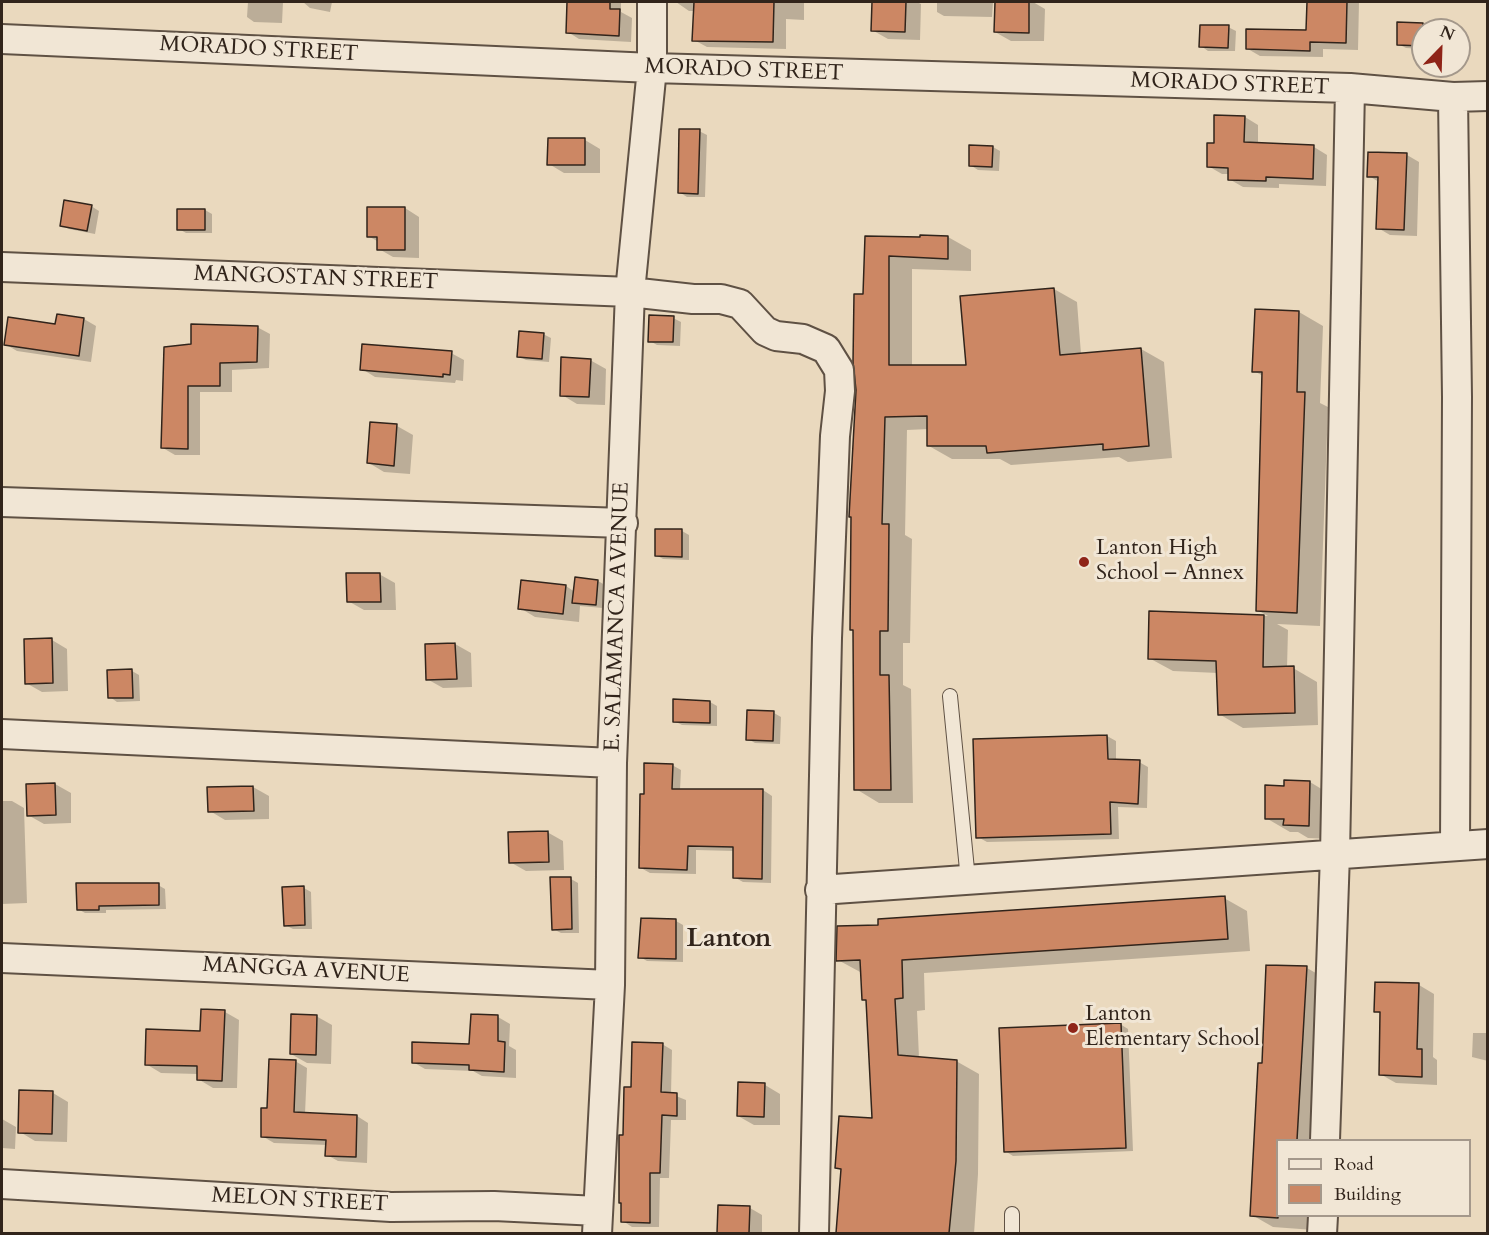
<!DOCTYPE html>
<html>
<head>
<meta charset="utf-8">
<style>
  body { margin:0 }
  #map { position:relative; width:1489px; height:1235px; overflow:hidden; background:#ead9be; font-family:Cardo,serif }
  canvas { display:block }
  .frame { position:absolute; inset:0; border:3px solid #31241b; pointer-events:none }
  .legend { position:absolute; left:1276px; top:1139px; width:195px; height:78px; box-sizing:border-box; background:#f1e6d5; border:2px solid #a4988b; margin:0; padding:8px 10px; list-style:none; font-size:18px; color:#31241b }
  .legend li { display:flex; align-items:center; gap:12px; height:30px }
  .legend b { width:30px; border:2px solid #a4988b }
  .north { position:absolute; left:1411px; top:18px; width:60px; height:60px; box-sizing:border-box; background:#f1e6d5; border:2px solid #a4988b; border-radius:50%; rotate:23deg; font-size:16px; font-weight:700; line-height:24px; text-align:center; color:#31241b }
  .north::after { content:''; display:block; margin:auto; width:21px; height:27px; background:#8f2418; clip-path:polygon(50% 0,100% 100%,50% 72%,0 100%) }
</style>
</head>
<body>
<div id="map">
<canvas width="1489" height="1235"></canvas>
<div class="frame"></div>
<ul class="legend">
<li><b style="height:8px;background:#f1e6d5"></b>Road</li>
<li><b style="height:16px;background:#cc8764"></b>Building</li>
</ul>
<div class="north">N</div>
</div>
<script>
const ctx = document.querySelector('canvas').getContext('2d');
ctx.lineJoin = 'round';
function fill(path, color) { ctx.fillStyle = color; ctx.fill(path, 'evenodd'); }
const toPath = rows => new Path2D(rows.map(r => 'M' + r).join(''));
function trace(path, color, width, dash) { ctx.strokeStyle = color; ctx.lineWidth = width; ctx.lineCap = dash ? 'butt' : 'round'; ctx.setLineDash(dash || []); ctx.stroke(path); }
function label(font, color, halo, rows, align = 'center') {
  ctx.font = font + ' Cardo,serif'; ctx.lineWidth = 6; ctx.setLineDash([]); ctx.textBaseline = 'middle'; ctx.strokeStyle = halo; ctx.fillStyle = color; for (const [text, x, y, turn = 0] of rows) {
    ctx.save(); ctx.translate(x, y); ctx.rotate((+turn || 0) * Math.PI / 180); ctx.textAlign = isNaN(turn) ? turn : align; if (halo) ctx.strokeText(text, 0, 0); ctx.fillText(text, 0, 0); ctx.restore();
  }
}
fill(toPath([
  [248,2,283,2,282,23,254,22,247,17],
  [303,2,332,2,330,12,310,8],
  [569,2,621,2,621,12,632,18,631,42,579,39,568,32],
  [676,2,804,2,804,20,786,19,786,49,707,47,694,40,695,11,689,11],
  [873,2,917,2,921,4,920,40,888,39,872,30],
  [937,2,993,2,992,17,944,16,937,12],
  [996,2,1033,2,1045,9,1044,41,1011,41,995,32],
  [1308,2,1359,2,1358,50,1323,49,1323,57,1260,56,1248,49,1308,32],
  [1399,24,1430,25,1437,30,1423,30,1423,49,1406,48,1398,44],
  [1228,27,1236,31,1235,51,1208,51,1201,46],
  [1216,116,1245,117,1258,125,1258,145,1314,147,1327,155,1326,186,1279,184,1279,188,1243,187,1229,179,1229,174,1222,174,1208,166,1215,145],
  [699,131,707,135,705,197,687,197,679,192],
  [585,140,600,149,600,173,564,173,549,164],
  [993,147,1000,151,999,171,978,170,970,165],
  [1407,155,1419,162,1417,236,1390,235,1378,228,1379,182,1369,176],
  [91,206,99,211,95,234,69,229,62,225],
  [405,208,419,217,419,258,393,257,379,249,379,242,368,236],
  [179,210,205,210,212,214,212,233,186,233,179,229],
  [866,237,948,237,971,250,971,271,912,269,912,367,968,366,1054,289,1077,302,1081,354,1141,349,1164,362,1172,458,1128,462,1119,457,1011,465,1000,459,952,459,929,446,929,429,907,430,905,535,912,539,910,643,903,643,903,685,911,689,913,803,879,803,856,789,855,631,851,629],
  [1256,311,1299,312,1323,326,1320,403,1328,407,1320,626,1277,624,1288,630,1287,668,1293,668,1317,682,1318,725,1243,728,1219,714,1218,673,1173,671,1149,658,1150,613,1268,616,1257,610,1263,376,1254,371],
  [58,315,84,319,96,326,91,362,17,351,5,344,57,326],
  [673,318,681,322,680,346,657,345,650,341],
  [257,327,270,334,269,368,232,370,232,392,200,392,200,455,175,455,163,448,192,345],
  [543,334,551,338,549,362,526,360,518,356],
  [451,353,464,360,463,381,456,380,455,383,375,377,362,369],
  [590,360,606,369,605,405,577,404,562,395],
  [372,423,397,426,413,435,410,474,384,472,369,463],
  [682,531,689,535,689,560,663,559,656,555],
  [379,574,395,583,396,610,364,610,348,601],
  [598,581,605,585,603,608,580,606,579,622,535,617,520,608,566,586,575,592],
  [52,640,67,649,68,691,42,692,26,683],
  [455,644,471,653,472,687,443,688,427,679],
  [132,671,139,675,140,701,117,702,110,697],
  [710,702,717,706,717,726,682,725,674,721],
  [774,713,781,717,780,744,755,743,748,739],
  [1107,736,1116,741,1116,761,1139,762,1148,767,1147,808,1118,807,1119,839,987,842,978,837,975,740],
  [672,765,681,770,680,790,763,790,772,796,771,883,743,882,734,877,735,851,696,850,696,874,650,873,641,868],
  [1310,782,1333,796,1332,839,1308,838,1298,832,1290,832,1266,818,1286,788],
  [55,784,71,793,71,823,44,824,28,815],
  [253,787,269,796,269,819,225,820,210,811],
  [2,801,12,801,24,808,27,903,2,904],
  [547,832,563,841,564,870,526,871,510,862],
  [571,879,578,883,579,933,561,933,553,929],
  [158,885,165,889,166,909,106,910,106,913,85,913,78,909],
  [304,888,311,892,312,929,293,929,285,925],
  [1224,898,1247,911,1250,951,924,973,925,1010,917,1011,919,1058,956,1061,979,1074,978,1174,974,1234,839,1234,842,1171,836,1167,874,1120,867,1001,863,999,862,973,838,960,880,926],
  [641,920,676,921,683,925,683,962,647,961,640,957],
  [1307,968,1328,980,1319,1140,1278,1140,1278,1216,1314,1216,1314,1230,1273,1227,1252,1215,1264,1065],
  [1419,985,1434,994,1433,1057,1437,1060,1437,1085,1396,1083,1380,1074,1381,1014,1375,1011],
  [225,1012,239,1020,237,1088,213,1088,198,1079,198,1074,161,1073,146,1064,202,1033],
  [316,1016,332,1025,331,1064,307,1063,291,1054],
  [498,1017,510,1024,509,1046,516,1050,516,1078,482,1076,473,1071,425,1069,413,1062,471,1045],
  [1120,1024,1128,1029,1133,1151,1013,1156,1005,1151],
  [1473,1033,1488,1033,1488,1061,1472,1057],
  [662,1044,672,1050,671,1094,686,1100,686,1120,671,1120,669,1178,660,1178,659,1227,632,1227,623,1221,624,1137,632,1088],
  [295,1061,307,1068,305,1114,357,1116,368,1123,367,1163,338,1161,327,1155,327,1145,274,1143,262,1136,268,1110],
  [765,1085,780,1094,780,1125,754,1125,738,1116],
  [53,1093,68,1102,67,1142,35,1141,20,1132],
  [2,1119,16,1127,15,1149,2,1148],
  [719,1207,750,1208,762,1215,762,1234,718,1234]
]), '#0003');
const building = toPath([
  [567,2,610,2,610,9,620,9,619,36,566,33,567,2],
  [694,2,774,2,773,42,692,41,694,2],
  [872,2,906,2,905,32,871,31,872,2],
  [995,2,1029,2,1029,33,994,32,995,2],
  [1307,2,1347,2,1346,43,1310,42,1310,51,1246,49,1246,29,1306,30,1307,2],
  [1397,22,1423,23,1423,46,1397,45,1397,22],
  [1200,25,1229,25,1228,48,1199,47,1200,25],
  [1214,115,1245,116,1244,142,1314,145,1313,179,1266,177,1266,181,1228,180,1228,168,1207,167,1207,143,1214,143,1214,115],
  [679,129,700,129,698,194,678,193,679,129],
  [548,138,585,138,585,165,547,165,548,138],
  [969,145,993,146,992,167,969,166,969,145],
  [1368,152,1407,153,1404,230,1376,229,1378,177,1367,177,1368,152],
  [64,200,92,205,87,231,60,226,64,200],
  [367,207,405,207,405,250,377,250,377,237,367,237,367,207],
  [177,209,205,209,205,230,177,230,177,209],
  [920,235,948,236,948,259,889,256,889,365,966,365,960,296,1054,288,1060,355,1141,348,1149,446,1103,450,1103,444,987,453,986,446,927,446,927,416,885,417,882,524,889,524,888,631,880,631,880,675,889,675,891,790,854,790,853,630,850,630,851,517,849,517,856,390,853,362,854,294,863,294,865,236,920,237,920,235],
  [1255,309,1299,311,1297,392,1305,392,1297,613,1256,611,1262,372,1252,372,1255,309],
  [57,314,84,318,79,356,4,345,8,317,55,324,57,314],
  [649,315,674,316,673,342,648,342,649,315],
  [191,324,258,326,257,362,220,363,220,386,188,386,188,449,161,448,164,347,191,344,191,324],
  [519,331,544,333,542,359,517,357,519,331],
  [362,344,452,351,450,375,443,374,443,377,360,370,362,344],
  [561,357,591,359,589,397,560,396,561,357],
  [370,422,397,424,394,466,367,463,370,422],
  [655,529,682,529,682,557,655,556,655,529],
  [346,573,380,573,381,602,347,602,346,573],
  [575,577,598,580,596,605,572,603,575,577],
  [521,580,566,585,563,614,518,609,521,580],
  [1149,611,1264,615,1263,667,1294,666,1295,713,1218,715,1216,661,1148,659,1149,611],
  [52,638,53,683,25,684,24,639,52,638],
  [455,643,457,679,426,680,425,644,455,643],
  [132,669,133,698,108,698,107,670,132,669],
  [673,699,710,701,710,723,673,722,673,699],
  [747,710,774,711,773,741,746,740,747,710],
  [1107,735,1108,759,1140,760,1138,804,1110,802,1111,834,976,838,973,739,1107,735],
  [644,763,673,764,672,789,763,789,762,879,733,878,733,847,688,846,687,870,639,868,640,794,644,794,644,763],
  [1284,780,1310,781,1309,826,1283,825,1284,819,1265,819,1265,785,1284,786,1284,780],
  [55,783,56,815,27,816,26,784,55,783],
  [253,786,254,811,208,812,207,787,253,786],
  [548,831,549,862,509,863,508,832,548,831],
  [550,877,571,877,572,929,552,930,550,877],
  [76,883,159,883,159,905,99,906,99,910,77,910,76,883],
  [304,886,305,925,284,926,282,887,304,886],
  [1225,896,1228,939,902,960,903,998,895,999,898,1055,957,1060,956,1161,949,1233,836,1233,841,1169,835,1168,839,1116,872,1118,866,1000,862,1000,860,960,836,961,837,926,878,925,878,919,1225,896],
  [641,918,676,919,676,959,638,958,641,918],
  [1266,965,1307,966,1297,1140,1278,1140,1278,1218,1250,1216,1258,1063,1262,1063,1266,965],
  [1375,982,1419,983,1417,1049,1422,1049,1422,1077,1379,1075,1380,1012,1374,1012,1375,982],
  [201,1009,225,1010,222,1081,197,1080,197,1066,145,1065,146,1029,200,1031,201,1009],
  [291,1014,317,1015,316,1055,290,1054,291,1014],
  [471,1014,498,1015,498,1041,505,1042,504,1072,469,1070,469,1065,412,1063,412,1042,469,1044,471,1014],
  [1121,1023,1126,1148,1004,1152,999,1028,1121,1023],
  [632,1042,663,1043,661,1092,677,1093,677,1116,662,1115,660,1173,650,1173,650,1223,621,1222,621,1203,619,1203,619,1135,623,1135,624,1087,631,1087,632,1042],
  [269,1059,296,1060,294,1112,357,1115,356,1157,325,1156,326,1140,261,1137,261,1108,267,1108,269,1059],
  [738,1082,765,1083,764,1117,737,1116,738,1082],
  [19,1090,53,1091,52,1134,18,1133,19,1090],
  [718,1205,750,1206,749,1233,717,1233,718,1205]
]);
fill(building, '#cc8764');
trace(building, '#31241b', 1.5);
const service = toPath([
  [950,696,968,880],
  [1012,1234,1012,1214]
]);
const minor = toPath([
  [2,39,652,68,1350,88,1453,97,1488,96],
  [1453,97,1457,397,1455,846],
  [2,267,630,292,693,299,721,299,740,304,765,331,776,336,803,339,826,349,839,370,840,391,835,436,827,638,814,1234],
  [2,502,623,523],
  [2,734,612,763],
  [820,890,1488,844],
  [2,958,610,985],
  [1325,1140,1335,854,1350,88],
  [2,1184,391,1207,494,1206,598,1211],
  [597,1234,610,985,612,763,630,292,652,68,652,2],
  [1322,1234,1323,1216]
]);
trace(service, '#5f5144', 16);
trace(minor, '#5f5144', 32);
trace(service, '#f1e6d5', 14);
trace(minor, '#f1e6d5', 28);
for (const [x, y, r, color] of [
  [1084,562,6,"#8f2418"],
  [1073,1028,6,"#8f2418"]
]) { const dot = new Path2D(); dot.arc(x, y, r, 0, 2 * Math.PI); ctx.fillStyle = color; ctx.fill(dot); trace(dot, '#f1e6d5', 2); }
label('22px', '#31241b', '#f1e6d5', [
  ["MORADO STREET",259,50,3],
  ["MORADO STREET",744,71,2],
  ["MORADO STREET",1230,85,2],
  ["MANGOSTAN STREET",316,279,2],
  ["E. SALAMANCA AVENUE",618,617,-88],
  ["MANGGA AVENUE",306,971,3],
  ["MELON STREET",300,1201,3]
]);
label('22px', '#31241b', '#f1e6d5', [
  ["Lanton High",1096,549],
  ["School – Annex",1096,574],
  ["Lanton",1085,1015],
  ["Elementary School",1085,1040]
], 'left');
label('bold 26px', '#31241b', '#f1e6d5', [
  ["Lanton",729,940]
]);
</script>
</body>
</html>
